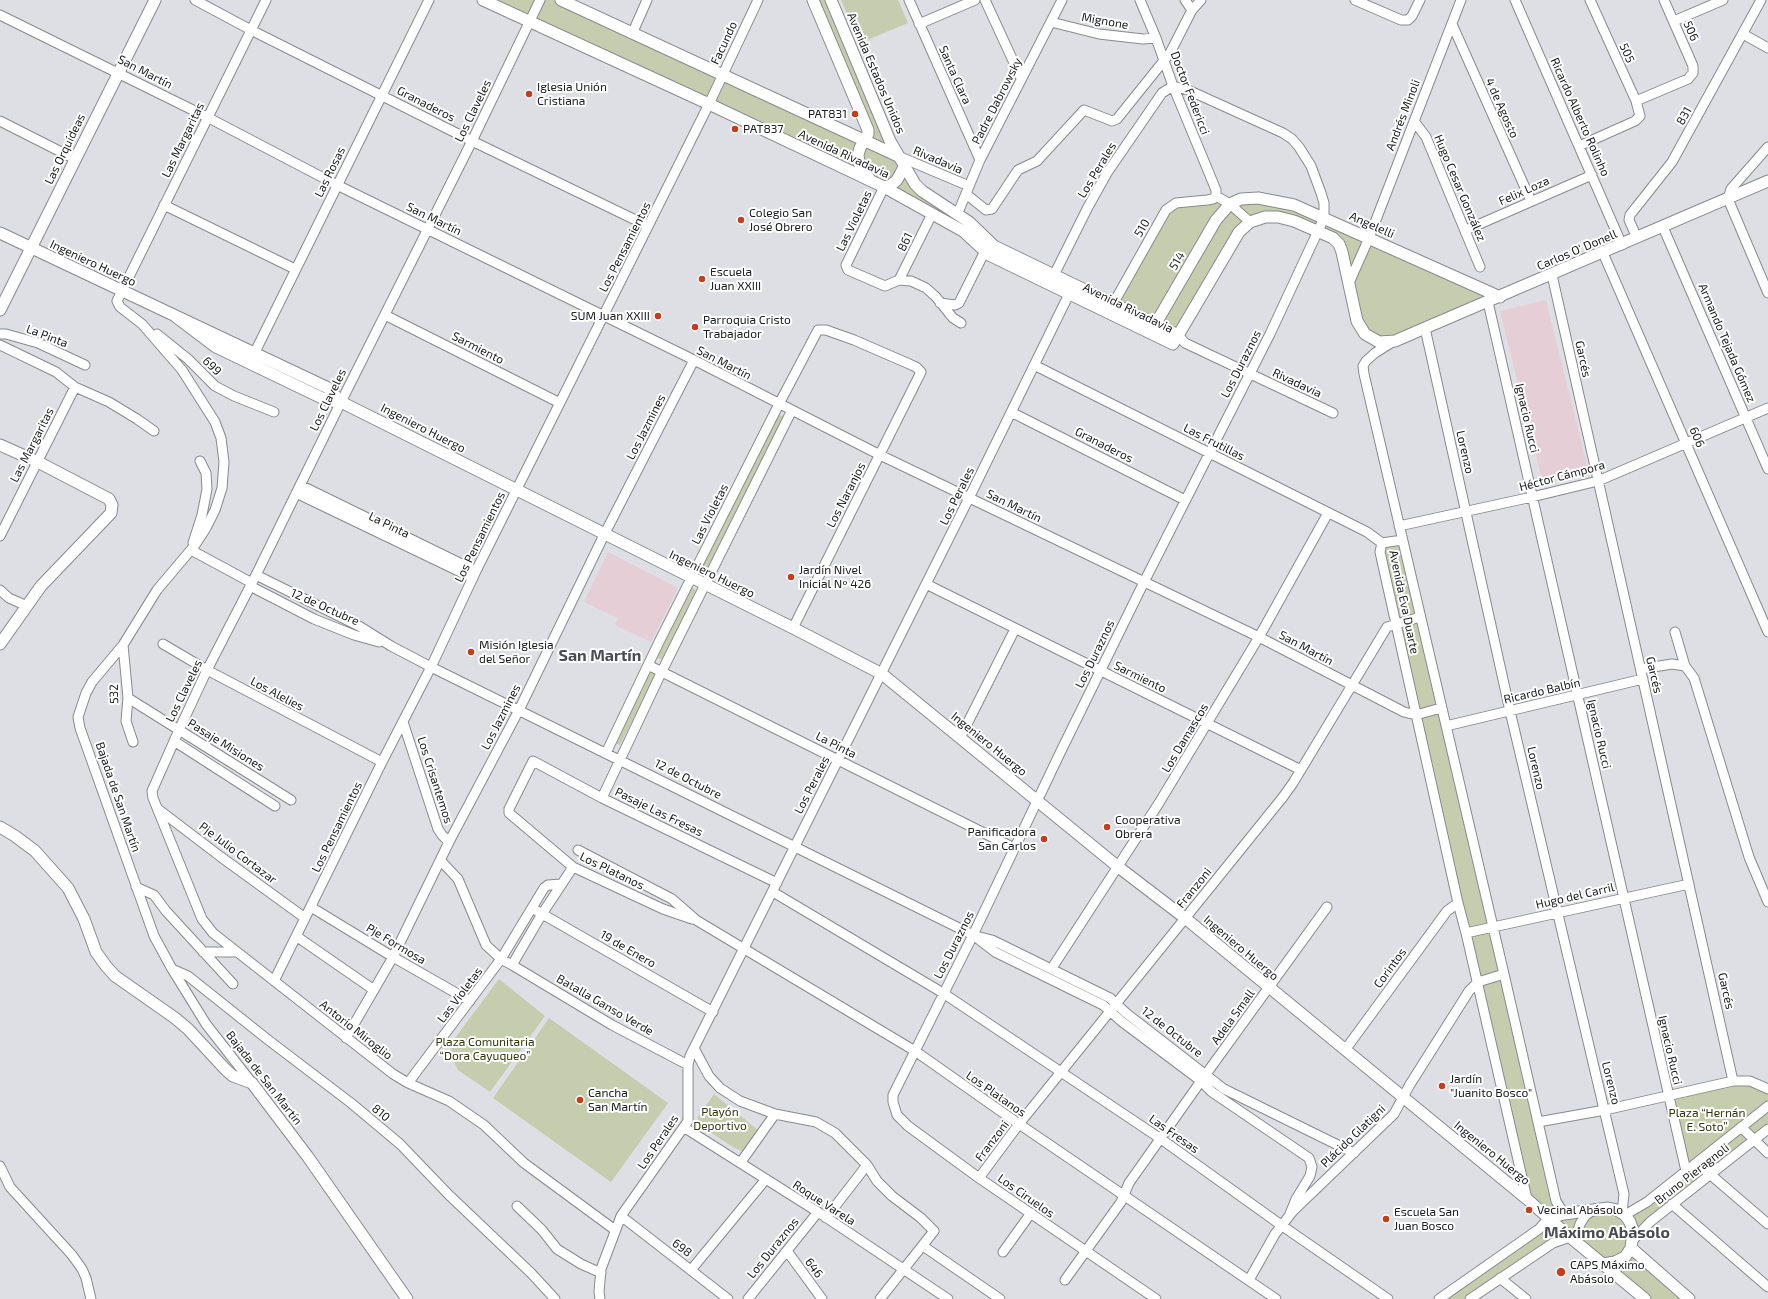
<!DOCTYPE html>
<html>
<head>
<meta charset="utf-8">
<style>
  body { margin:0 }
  canvas { display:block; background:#dddfe5 }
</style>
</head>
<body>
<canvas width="1768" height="1299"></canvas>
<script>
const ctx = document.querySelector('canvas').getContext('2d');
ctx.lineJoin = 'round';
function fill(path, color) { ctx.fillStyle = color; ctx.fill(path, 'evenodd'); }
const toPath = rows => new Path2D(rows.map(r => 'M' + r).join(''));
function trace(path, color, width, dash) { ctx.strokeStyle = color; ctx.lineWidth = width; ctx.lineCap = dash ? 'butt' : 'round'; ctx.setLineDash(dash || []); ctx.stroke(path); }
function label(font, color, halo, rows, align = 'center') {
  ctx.font = font + ' "Exo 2",sans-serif'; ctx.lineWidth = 4; ctx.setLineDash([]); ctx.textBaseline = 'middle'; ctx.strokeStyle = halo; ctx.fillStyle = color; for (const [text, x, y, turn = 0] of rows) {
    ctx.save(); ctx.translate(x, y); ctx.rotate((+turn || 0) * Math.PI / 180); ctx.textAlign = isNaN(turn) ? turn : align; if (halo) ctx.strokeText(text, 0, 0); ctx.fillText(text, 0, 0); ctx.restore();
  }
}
fill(toPath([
  [1546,300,1589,473,1543,484,1500,311],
  [608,552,678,588,651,642,615,625,618,618,584,602]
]), '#e6ced7');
fill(toPath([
  [483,0,561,0,865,141,868,134,813,0,831,0,915,184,989,242,1112,304,1170,206,1207,200,1230,204,1278,201,1500,297,1395,341,1365,334,1339,244,1294,221,1250,222,1173,344,963,231],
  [841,0,898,0,908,23,860,43],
  [776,413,784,417,708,573,699,568],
  [1402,540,1556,1201,1564,1213,1593,1210,1625,1215,1686,1171,1668,1095,1733,1081,1768,1089,1768,1129,1672,1204,1631,1248,1689,1299,1645,1299,1570,1237,1470,1299,1439,1299,1548,1218,1527,1199,1382,543],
  [690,587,696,590,663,660,655,657],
  [650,669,657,673,620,745,613,742],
  [499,979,545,1016,490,1092,458,1070,450,1054,452,1042],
  [549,1018,668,1103,611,1182,493,1098],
  [714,1094,760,1132,745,1153,733,1147,707,1130,697,1118]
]), '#c6cdae');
const minor = toPath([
  [195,0,251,30,472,141,648,226],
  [540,0,472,141,341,402,256,575,207,670,179,730,152,791,153,798,202,919,213,933,393,1074,408,1083,449,1101,484,1125,524,1163,615,1230],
  [909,0,980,160],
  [985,0,1021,78],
  [1140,0,1156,38,1173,86,1216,190,1216,196],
  [1185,0,1192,10],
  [1355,0,1401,20,1408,20,1412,16,1420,0],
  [1515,0,1622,245],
  [0,15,207,117,337,185,694,360,880,455,1259,637,1404,712,1416,715,1441,708],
  [1674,21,1723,0],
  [1051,22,1099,34,1143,39,1156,38],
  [919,24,975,0],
  [1452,24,1531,201],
  [632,34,647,0],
  [1743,34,1768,48],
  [1636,101,1688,79,1693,73,1693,66,1664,0],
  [0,121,75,159],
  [1414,121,1426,137,1480,267],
  [1579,146,1635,121,1640,116,1636,101,1590,0],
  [1768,147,1731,189,1728,199,1768,293],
  [898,156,969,186],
  [884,187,846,265,848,270,885,286,899,280,911,281,926,288,936,297,953,318,961,323],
  [966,194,986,210,992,209,1018,170,1037,161,1084,110,1112,121,1117,119,1170,53,1192,10,1201,0],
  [1216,196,1230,204,1250,222],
  [164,205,295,269],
  [957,215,980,160,1062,0],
  [1663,227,1768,469],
  [1466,230,1592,175],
  [1637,238,1629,220,1630,215,1672,162,1761,0],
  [1603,253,1768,632],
  [1054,275,1088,207,1107,173,1162,93,1173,86,1188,90,1283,133,1292,139,1299,147,1311,166,1321,193,1324,203,1324,218,1270,334,1144,582,1061,751,973,935,893,1095,893,1102,897,1115,908,1126,979,1178,1156,1299],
  [1552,275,1733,1081],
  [899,280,932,214],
  [1349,283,1369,238,1461,0],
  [1488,302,1686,1171],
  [940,303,955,305,959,303,985,251],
  [1113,304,1166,210,1176,203,1207,200,1213,199,1216,196],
  [385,315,560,403],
  [1425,328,1510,711,1624,1194,1622,1213],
  [0,334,6,334,38,343,85,365],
  [157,334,188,359,215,386,234,396,274,412],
  [1178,335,1185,343,1333,413],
  [1394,341,1375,353,1366,361,1363,366,1364,374,1504,974,1556,1201,1564,1214],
  [0,345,56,372,75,387,109,402,137,419,154,431],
  [254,354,429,0],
  [1034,365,1367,532,1382,543],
  [1011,412,1185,500],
  [300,485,476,571],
  [296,493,473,578],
  [1399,526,1532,497,1598,481,1768,408],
  [0,536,75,387],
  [1402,540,1382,543,1380,552,1458,903,1466,933,1527,1199],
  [193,543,202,515,207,489,206,473,200,461],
  [191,550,252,583],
  [256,575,359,626,391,646,431,667,973,935,995,952,1103,1005,1121,1021,1201,1081,1212,1092,1309,1158,1312,1167,1310,1176,1296,1199,1290,1214],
  [926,584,1301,770],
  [250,586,314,619,354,635,379,642],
  [0,590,9,598,27,606],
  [1675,632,1685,666],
  [163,644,207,670,382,762],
  [123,645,128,698,126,721,133,742],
  [648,665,1014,848],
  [1641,669,1672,664,1685,666,1694,678,1749,857,1768,902],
  [128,698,291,800],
  [403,722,438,829,442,835,449,842],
  [1446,726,1643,679],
  [960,738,1015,629],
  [174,741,275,806],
  [606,753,659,642,779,404,818,330,826,330,854,340,907,363,916,367,921,372,793,628],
  [602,798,662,671,792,410],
  [158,809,221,857,305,918],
  [578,850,672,899,696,920,915,1051,1019,1124,1276,1299],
  [441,861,458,879,486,945,501,959,544,888,548,885,561,884],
  [136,887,154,895,166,911,233,984],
  [773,892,943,993,1161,1139,1281,1225,1388,1299],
  [311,907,393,957,470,1001],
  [537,911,713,1012],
  [692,919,663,909,573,867,509,813,509,809,533,761,602,798,777,883],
  [1466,933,1689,884],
  [296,936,374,990],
  [976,936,992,940,1110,998,1126,1013,1224,1089,1354,1153],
  [203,952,236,952],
  [512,965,612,1025,688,1065],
  [1052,968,1159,803,1259,637,1328,513],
  [172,969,188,976,267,1039,351,1103,400,1144,449,1195,531,1273,555,1299],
  [274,981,382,762,431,667,476,571,709,104,758,0],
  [346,1038,393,957,449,842,519,710,604,535,694,360],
  [694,1048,709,1076,720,1088,740,1101,775,1114,816,1122,835,1133,867,1165,877,1181,892,1196,921,1218,934,1231,880,1299],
  [1345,1050,1447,911,1458,903],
  [252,1083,206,1024,172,969,154,936,80,728,78,717,86,693,92,682,123,645,157,590,195,545,206,528,215,510,222,488,224,462,221,438,215,422,182,370,142,324,120,307,117,301,266,0],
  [408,1083,501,959,512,965,542,914,573,867],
  [1538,1122,1605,1110,1733,1081,1750,1081,1768,1089],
  [1741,1127,1768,1153],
  [685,1128,818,1212,948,1299],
  [741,1162,775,1114],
  [1697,1163,1768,1224],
  [0,1166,10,1187,72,1255,82,1269,86,1278,91,1299],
  [979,1178,1019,1124,1283,797,1293,783,1387,627,1420,617],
  [1672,1204,1768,1287],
  [517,1206,542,1230,557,1249,581,1264,601,1273],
  [1625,1215,1647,1202,1768,1106],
  [621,1216,728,1299],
  [826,1218,867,1165],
  [1633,1240,1650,1222,1768,1129],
  [1578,1244,1577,1234,1580,1224,1585,1216,1593,1210],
  [923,1246,1000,1299],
  [787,1251,822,1299],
  [1003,1252,1031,1213],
  [691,1270,766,1179],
  [1500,1278,1526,1299],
  [1065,1280,1121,1202,1129,1183,1201,1081,1327,907],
  [1249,1280,1275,1234,1293,1211,1394,1114,1409,1086,1469,991,1478,982,1504,974],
  [600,1299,599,1292,601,1269,621,1216,688,1121,688,1065,690,1056,969,498,1072,288],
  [748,1299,818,1212],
  [1439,1299,1539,1229,1549,1218],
  [1470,1299,1553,1243,1570,1237]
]);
const major = toPath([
  [483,0,709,104,884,187,963,231,989,255,1173,344,1239,232,1250,222,1265,217,1278,217,1294,221,1333,238,1339,244,1342,252,1357,321,1365,334,1379,342,1395,341,1425,328,1768,181],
  [561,0,898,156],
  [813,0,868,130,868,134,860,148,858,155,859,163,870,180],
  [831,0,890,141,915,184,922,191,969,222,994,246,1178,335],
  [884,187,891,185,897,180,904,167],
  [0,233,328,388,341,402],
  [0,310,155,0],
  [175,316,216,347,322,398,330,401,341,402,793,628,882,674,1117,866,1185,918,1527,1199,1570,1237,1645,1299],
  [1152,330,1216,220,1230,204,1241,199,1258,198,1294,205,1500,297],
  [0,445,38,462,109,499,112,505,111,513,41,586,0,644],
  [0,827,15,836,35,851,68,888,84,919,96,952,106,966,115,976,175,1018,188,1029,226,1070,233,1076,252,1083,308,1157,407,1299],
  [1549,1218,1564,1214,1608,1208,1617,1210,1625,1215,1630,1222,1633,1231,1631,1248,1625,1257,1615,1262,1603,1264],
  [1631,1248,1689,1299]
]);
trace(minor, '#888a8f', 11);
trace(major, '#888a8f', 13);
trace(minor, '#fff', 9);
trace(major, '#fff', 11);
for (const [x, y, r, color] of [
  [529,94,4,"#c63d1b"],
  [855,114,4,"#c63d1b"],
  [735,129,4,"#c63d1b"],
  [741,220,4,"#c63d1b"],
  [702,279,4,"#c63d1b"],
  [658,316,4,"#c63d1b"],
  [695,327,4,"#c63d1b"],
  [791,577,4,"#c63d1b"],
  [471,652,4,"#c63d1b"],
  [1107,827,4,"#c63d1b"],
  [1044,839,4,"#c63d1b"],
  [1442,1086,4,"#c63d1b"],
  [580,1100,4,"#c63d1b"],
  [1529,1210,4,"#c63d1b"],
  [1386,1219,4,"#c63d1b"],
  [1561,1272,5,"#c63d1b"]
]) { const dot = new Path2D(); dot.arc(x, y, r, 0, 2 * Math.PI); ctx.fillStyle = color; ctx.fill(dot); trace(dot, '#fff', 1.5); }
label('12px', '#202123', '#fff', [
  ["Mignone",1105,21,10],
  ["506",1691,31,66],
  ["Facundo",724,43,-65],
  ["505",1627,53,66],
  ["San Martín",145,72,27],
  ["Avenida Estados Unidos",876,73,67],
  ["Santa Clara",955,75,66],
  ["Doctor Federicci",1190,93,69],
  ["Padre Dabrowsky",997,101,-63],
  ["Granaderos",426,104,27],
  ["4 de Agosto",1502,108,66],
  ["Los Claveles",473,111,-64],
  ["Andrés Minoli",1403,115,-69],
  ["831",1684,116,-61],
  ["Ricardo Alberto Rolinho",1580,117,66],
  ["Las Margaritas",183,140,-64],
  ["Las Orquídeas",65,149,-64],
  ["Avenida Rivadavia",844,154,25],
  ["Rivadavia",938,160,23],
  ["Los Perales",1097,170,-59],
  ["Las Rosas",330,172,-64],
  ["Hugo Cesar González",1460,188,67],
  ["Felix Loza",1524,191,-24],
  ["San Martín",434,219,26],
  ["Las Violetas",854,221,-64],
  ["Angelelli",1372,225,24],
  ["510",1142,228,-60],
  ["861",905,242,-64],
  ["Los Pensamientos",625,247,-63],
  ["Carlos O' Donell",1577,250,-23],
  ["514",1177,261,-60],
  ["Ingeniero Huergo",93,263,25],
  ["Avenida Rivadavia",1128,308,26],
  ["La Pinta",47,336,21],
  ["Armando Tejada Gómez",1727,343,67],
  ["Sarmiento",478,348,27],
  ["Garcés",1583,359,78],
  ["San Martín",724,363,27],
  ["Los Duraznos",1241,364,-63],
  ["699",212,366,44],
  ["Rivadavia",1297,383,25],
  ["Los Claveles",328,400,-64],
  ["Ignacio Rucci",1527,418,77],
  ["Los Jazmines",646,427,-63],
  ["Ingeniero Huergo",423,428,27],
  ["606",1697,437,67],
  ["Las Frutillas",1214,442,27],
  ["Las Margaritas",32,445,-63],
  ["Granaderos",1104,445,27],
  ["Lorenzo",1465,452,77],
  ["Héctor Cámpora",1562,476,-15],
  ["Los Naranjos",846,495,-63],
  ["Los Perales",957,496,-64],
  ["San Martín",1014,506,26],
  ["Las Violetas",710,514,-63],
  ["La Pinta",389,525,26],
  ["Los Pensamientos",480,537,-64],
  ["Ingeniero Huergo",712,574,26],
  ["Avenida Eva Duarte",1404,602,78],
  ["12 de Octubre",325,607,24],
  ["San Martín",1306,648,28],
  ["Los Duraznos",1095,654,-64],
  ["Garcés",1654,675,77],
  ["Sarmiento",1140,677,26],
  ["Los Claveles",184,691,-64],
  ["Ricardo Balbín",1542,691,-13],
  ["532",114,694,-91],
  ["Los Alelies",277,694,28],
  ["Los Jazmines",501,717,-63],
  ["Ignacio Rucci",1599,734,77],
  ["Los Damascos",1185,738,-59],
  ["Ingeniero Huergo",989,744,39],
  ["Pasaje Misiones",226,745,32],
  ["La Pinta",836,745,27],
  ["Lorenzo",1536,768,77],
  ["12 de Octubre",688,779,27],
  ["Los Crisantemos",435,780,72],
  ["Los Perales",812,785,-63],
  ["Bajada de San Martín",118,797,71],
  ["Pasaje Las Fresas",659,812,26],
  ["Los Pensamientos",337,827,-64],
  ["Pje Julio Cortazar",238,853,37],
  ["Los Platanos",612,871,26],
  ["Franzoni",1194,888,-51],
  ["Hugo del Carril",1575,896,-13],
  ["Pje Formosa",396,944,31],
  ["Los Duraznos",954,945,-63],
  ["Ingeniero Huergo",1241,948,40],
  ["19 de Enero",628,949,30],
  ["Corintos",1390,968,-54],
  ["Garcés",1726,991,77],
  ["Las Violetas",460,995,-53],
  ["Batalla Ganso Verde",605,1005,30],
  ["Adela Small",1233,1017,-54],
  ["Antorio Miroglio",356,1030,38],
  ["12 de Octubre",1172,1032,38],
  ["Ignacio Rucci",1670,1050,77],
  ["Bajada de San Martín",264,1078,52],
  ["Lorenzo",1611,1083,76],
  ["Los Platanos",996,1094,35],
  ["810",381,1113,40],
  ["Las Fresas",1174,1134,35],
  ["Plácido Glatigni",1353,1136,-44],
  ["Franzoni",992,1141,-53],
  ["Los Perales",658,1142,-56],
  ["Ingeniero Huergo",1492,1153,39],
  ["Bruno Pieragnoli",1692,1174,-38],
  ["Los Ciruelos",1026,1196,35],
  ["Roque Varela",824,1203,33],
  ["698",682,1248,37],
  ["Los Duraznos",773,1248,-51],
  ["646",814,1268,54]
]);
label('12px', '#202123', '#fff', [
  ["Iglesia Unión",537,87],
  ["Cristiana",537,101],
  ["PAT831",847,114,"right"],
  ["PAT837",743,129],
  ["Colegio San",749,213],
  ["José Obrero",749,227],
  ["Escuela",710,272],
  ["Juan XXIII",710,286],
  ["SUM Juan XXIII",650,316,"right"],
  ["Parroquia Cristo",703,320],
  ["Trabajador",703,334],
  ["Jardín Nivel",799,570],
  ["Inicial Nº 426",799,584],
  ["Misión Iglesia",479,645],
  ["del Señor",479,659],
  ["Cooperativa",1115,820],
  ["Obrera",1115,834],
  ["Panificadora",1036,832,"right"],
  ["San Carlos",1036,846,"right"],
  ["Jardín",1450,1079],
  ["\"Juanito Bosco\"",1450,1093],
  ["Cancha",588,1093],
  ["San Martín",588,1107],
  ["Vecinal Abásolo",1537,1210],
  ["Escuela San",1394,1212],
  ["Juan Bosco",1394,1226],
  ["CAPS Máximo",1570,1265],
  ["Abásolo",1570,1279]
], 'left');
label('12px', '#32380a', '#fff', [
  ["Plaza Comunitaria",485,1042],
  ["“Dora Cayuqueo”",485,1056],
  ["Playón",720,1112],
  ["Deportivo",720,1126],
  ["Plaza “Hernán",1707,1113],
  ["E. Soto”",1707,1127]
]);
label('bold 16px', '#494b50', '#fff', [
  ["San Martín",600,656],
  ["Máximo Abásolo",1607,1233]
]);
</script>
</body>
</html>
